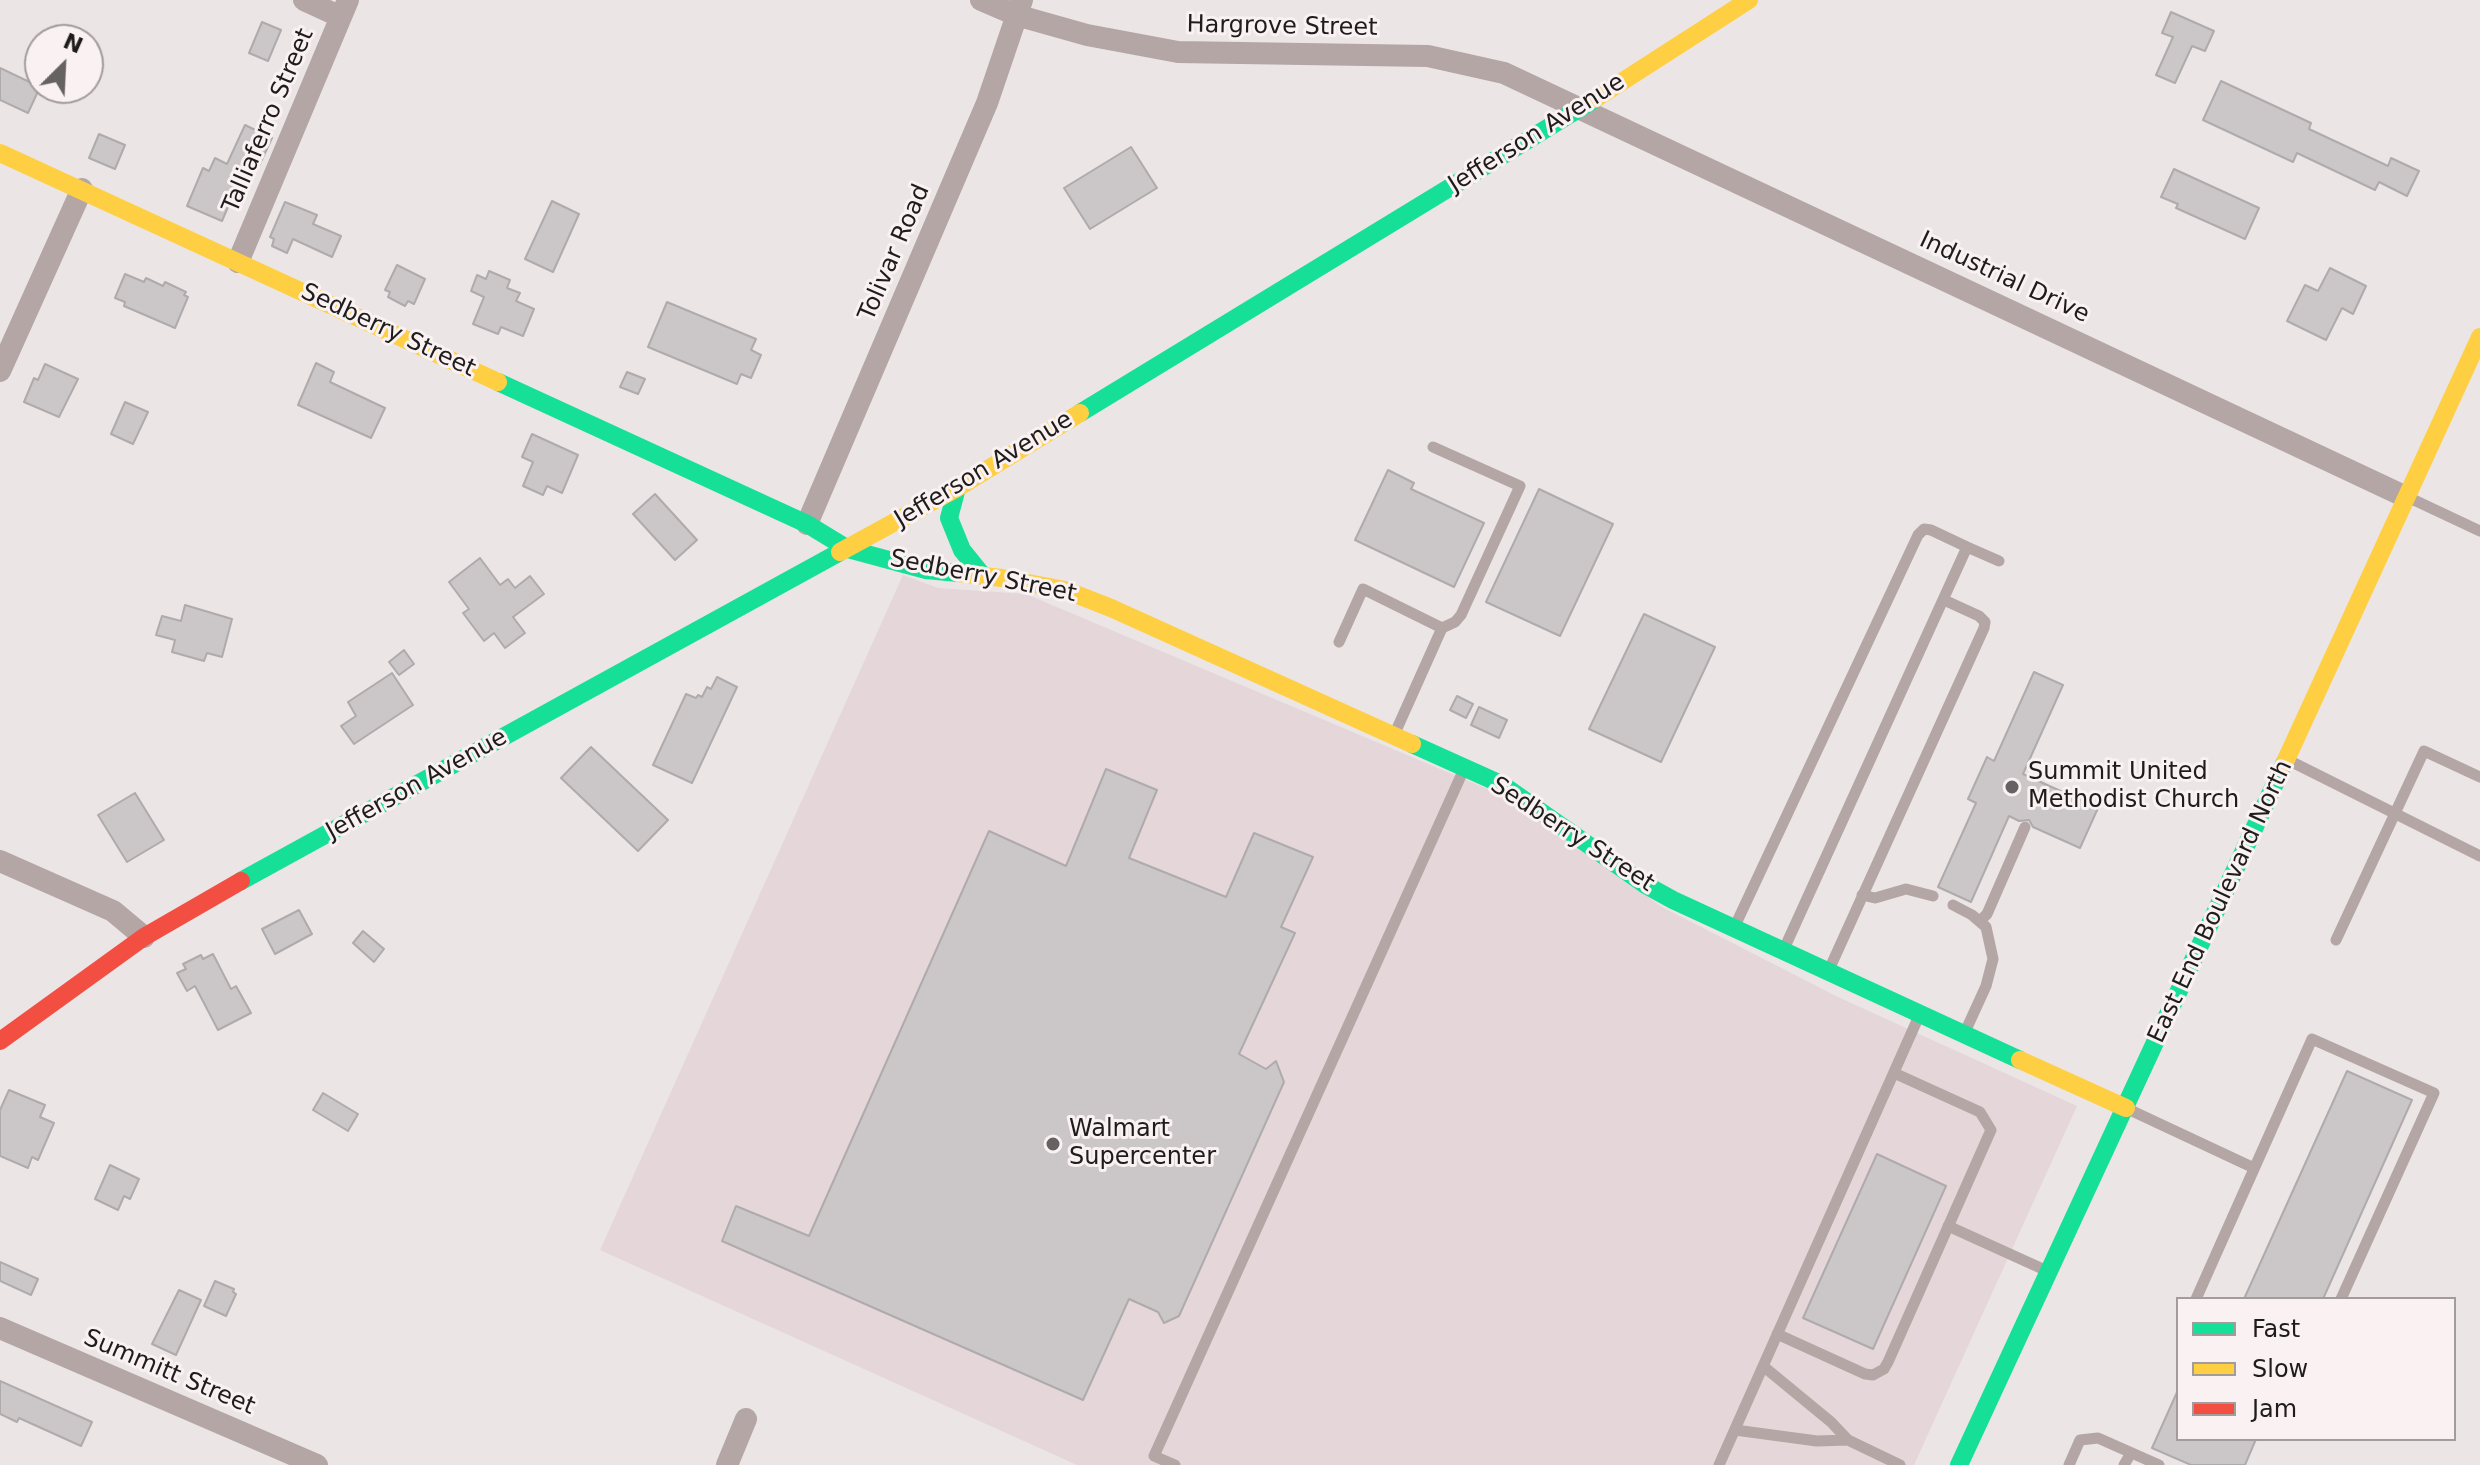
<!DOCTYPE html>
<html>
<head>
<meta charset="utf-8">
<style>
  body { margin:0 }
  #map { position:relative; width:2480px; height:1465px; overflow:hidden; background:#ebe5e6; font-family:"DejaVu Sans",sans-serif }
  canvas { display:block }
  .legend { position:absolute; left:2176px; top:1297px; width:280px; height:144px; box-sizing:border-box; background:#faf1f2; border:2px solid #a29c9c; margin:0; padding:10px 14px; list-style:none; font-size:24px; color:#1f1c1c }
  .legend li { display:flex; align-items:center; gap:16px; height:40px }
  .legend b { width:40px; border:2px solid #a29c9c }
  .north { position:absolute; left:24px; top:24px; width:80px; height:80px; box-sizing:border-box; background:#faf1f2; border:2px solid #a29c9c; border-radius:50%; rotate:24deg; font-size:22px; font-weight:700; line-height:32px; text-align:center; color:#1f1c1c }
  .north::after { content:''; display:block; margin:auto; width:28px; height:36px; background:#666263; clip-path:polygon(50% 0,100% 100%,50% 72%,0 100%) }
</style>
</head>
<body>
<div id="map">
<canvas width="2480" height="1465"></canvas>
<ul class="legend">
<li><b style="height:10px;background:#16e098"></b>Fast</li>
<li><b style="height:10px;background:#ffcf43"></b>Slow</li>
<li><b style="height:10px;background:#f24e42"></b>Jam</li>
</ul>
<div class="north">N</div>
</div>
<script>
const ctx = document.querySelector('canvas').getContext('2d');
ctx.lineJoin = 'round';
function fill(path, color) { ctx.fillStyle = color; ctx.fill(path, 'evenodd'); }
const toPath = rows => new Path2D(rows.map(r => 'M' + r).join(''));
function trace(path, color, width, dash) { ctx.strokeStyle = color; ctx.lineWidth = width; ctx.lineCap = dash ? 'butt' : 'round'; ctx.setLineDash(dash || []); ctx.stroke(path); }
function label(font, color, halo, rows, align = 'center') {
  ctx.font = font + ' "DejaVu Sans",sans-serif'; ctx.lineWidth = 6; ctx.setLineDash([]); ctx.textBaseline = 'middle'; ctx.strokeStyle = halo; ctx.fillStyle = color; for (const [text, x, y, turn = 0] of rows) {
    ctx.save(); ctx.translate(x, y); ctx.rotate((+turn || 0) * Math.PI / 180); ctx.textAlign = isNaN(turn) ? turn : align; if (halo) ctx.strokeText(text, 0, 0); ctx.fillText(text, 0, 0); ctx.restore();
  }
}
fill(toPath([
  [903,575,938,588,1026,594,1504,796,1662,907,1838,997,2077,1106,1914,1465,1077,1465,600,1250]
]), '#e4d6d9');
const building = toPath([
  [2171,12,2214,31,2205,51,2192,46,2175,83,2156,75,2173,37,2162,33,2171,12],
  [262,22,281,30,268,61,249,53,262,22],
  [0,68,40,87,28,113,0,100,0,68],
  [2221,81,2311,123,2309,129,2388,166,2391,158,2419,171,2407,196,2379,182,2375,190,2297,153,2293,162,2203,120,2221,81],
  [245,125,272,138,259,166,248,160,222,221,187,206,203,168,209,171,215,158,227,164,245,125],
  [99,134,125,145,115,169,89,158,99,134],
  [1131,147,1157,188,1090,229,1064,188,1131,147],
  [2174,169,2259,208,2245,239,2176,208,2178,204,2161,197,2174,169],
  [552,201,579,214,553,272,525,259,552,201],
  [285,202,317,215,313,224,341,236,332,257,293,239,287,253,272,246,274,239,270,237,285,202],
  [397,265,425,279,414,304,408,301,405,306,388,297,390,292,385,290,397,265],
  [2330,268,2366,286,2353,314,2342,308,2326,340,2287,321,2305,285,2318,291,2330,268],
  [489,271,510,280,507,288,520,293,516,301,534,309,523,336,501,327,498,334,473,324,484,297,471,291,477,275,486,279,489,271],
  [125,274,144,282,146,278,163,286,165,282,186,292,184,295,188,297,175,328,124,306,125,302,115,298,125,274],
  [667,302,756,339,751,350,761,355,751,378,741,374,737,384,648,347,667,302],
  [316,363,334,372,330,382,385,408,371,438,298,405,316,363],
  [45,364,78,379,59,417,24,402,34,378,38,380,45,364],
  [627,372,645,379,638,394,620,387,627,372],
  [125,402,148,412,133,444,111,434,125,402],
  [532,434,578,455,562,493,547,486,543,495,523,486,533,462,522,457,532,434],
  [1388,470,1414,483,1411,489,1484,523,1454,587,1355,540,1388,470],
  [1539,489,1613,524,1560,636,1486,602,1539,489],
  [655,494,697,540,675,560,633,514,655,494],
  [480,558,500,585,508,579,515,588,530,576,544,594,513,617,525,633,505,648,494,633,484,641,463,613,469,609,449,582,480,558],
  [185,605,232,619,222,657,207,653,204,661,172,652,175,640,156,635,162,616,181,621,185,605],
  [1644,614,1715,647,1661,762,1589,729,1644,614],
  [404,650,414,664,399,675,389,662,404,650],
  [2034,672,2063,685,2023,774,2098,808,2080,848,2033,827,2029,820,2019,821,2009,816,1971,902,1938,887,1976,803,1968,799,1987,757,1994,761,2034,672],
  [392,673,413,705,354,744,341,726,356,716,348,702,392,673],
  [717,677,737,687,692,783,653,765,686,694,696,698,698,695,702,697,707,687,711,689,717,677],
  [1457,696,1473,704,1466,718,1450,710,1457,696],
  [1479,707,1507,720,1499,738,1471,725,1479,707],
  [591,747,668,820,638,851,561,778,591,747],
  [1106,769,1157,790,1129,858,1226,897,1254,833,1313,857,1281,927,1295,933,1239,1054,1266,1069,1276,1061,1284,1082,1179,1316,1164,1323,1158,1312,1129,1299,1083,1400,722,1241,736,1206,809,1236,989,831,1066,866,1106,769],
  [135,793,164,840,127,862,98,815,135,793],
  [299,910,312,934,275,954,262,929,299,910],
  [363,931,384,949,374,962,353,943,363,931],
  [213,954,231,989,236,986,251,1013,218,1030,195,986,187,991,177,973,186,969,183,964,201,955,203,959,213,954],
  [2347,1071,2412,1100,2323,1299,2244,1299,2347,1071],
  [9,1090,45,1105,40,1117,54,1123,38,1160,32,1157,28,1168,0,1156,0,1110,9,1090],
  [323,1093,358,1114,348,1131,313,1110,323,1093],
  [1877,1154,1946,1186,1873,1349,1803,1318,1877,1154],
  [110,1165,139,1179,130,1199,124,1196,118,1210,95,1199,110,1165],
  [0,1262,38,1279,31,1295,0,1281,0,1262],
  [215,1281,234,1289,233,1292,236,1294,226,1316,204,1306,215,1281],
  [179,1290,201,1300,176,1355,152,1344,179,1290],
  [0,1381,92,1422,81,1446,19,1418,17,1422,0,1414,0,1381],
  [2178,1390,2178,1439,2256,1439,2245,1465,2191,1465,2152,1448,2178,1390]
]);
fill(building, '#cbc6c8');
trace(building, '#afabac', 2);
trace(toPath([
  [2414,500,2480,531],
  [1967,547,1999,561],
  [1339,642,1363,589,1442,628],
  [1395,733,1442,628,1455,622,1461,615,1520,486,1433,447],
  [2294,763,2480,856],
  [1862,895,1875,898,1906,889,1933,896],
  [1953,905,1972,915,1986,927,1993,959,1986,986,1965,1032],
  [1980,921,1987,914,2025,827],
  [1734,928,1918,535,1924,529,1931,530,1967,547,1784,949],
  [2336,940,2424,751,2480,777],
  [1828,972,1984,628,1985,622,1979,616,1944,600],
  [2130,1110,2254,1168],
  [1948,1226,2045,1270],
  [2196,1299,2312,1039,2434,1093,2341,1299],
  [1777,1334,1865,1374,1873,1375,1884,1369,1888,1362,1991,1130,1980,1112,1894,1073],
  [1763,1366,1831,1422,1848,1440,1900,1465],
  [1735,1430,1817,1441,1848,1440],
  [1175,1465,1154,1456,1464,769],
  [1719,1465,1919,1016],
  [2069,1465,2080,1440,2098,1438,2159,1465],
  [2124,1465,2131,1453]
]), '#b3a6a4', 11);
trace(toPath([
  [304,0,341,17],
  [981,0,1016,15,1087,35,1178,52,1428,56,1504,73,2406,497],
  [238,262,348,0],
  [0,371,82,189],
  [807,524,987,103,1022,0],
  [0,861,113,911,144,937],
  [0,1328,317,1465],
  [727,1465,746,1419]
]), '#b3a6a4', 22);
trace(toPath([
  [498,382,807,524,848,549,926,570,958,573],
  [1080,413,1595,99],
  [957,488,949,518,962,550,983,576],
  [1412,744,1503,785,1644,884,1673,900,2020,1060],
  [241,881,840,552],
  [1959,1465,2285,762]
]), '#16e098', 18);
trace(toPath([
  [1595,99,1749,0],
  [0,153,498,382],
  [840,552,957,488,1080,413],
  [958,573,1002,578,1065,590,1111,608,1412,744],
  [2285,762,2480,337],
  [2020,1060,2126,1108]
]), '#ffcf43', 18);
trace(toPath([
  [0,1041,144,937,241,881]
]), '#f24e42', 18);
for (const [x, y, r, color] of [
  [2012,787,8,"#666263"],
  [1053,1144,8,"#666263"]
]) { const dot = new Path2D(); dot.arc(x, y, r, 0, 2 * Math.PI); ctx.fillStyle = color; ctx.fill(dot); trace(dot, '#faf1f2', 3); }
label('24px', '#1f1c1c', '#faf1f2', [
  ["Hargrove Street",1282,27,1],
  ["Talliaferro Street",269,121,-67],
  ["Jefferson Avenue",1537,134,-32],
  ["Tolivar Road",895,253,-67],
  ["Industrial Drive",2004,278,25],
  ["Sedberry Street",388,331,25],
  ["Jefferson Avenue",984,470,-31],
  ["Sedberry Street",983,577,11],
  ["Jefferson Avenue",417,785,-29],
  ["Sedberry Street",1572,835,33],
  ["East End Boulevard North",2221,902,-65],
  ["Summitt Street",169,1373,23]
]);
label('24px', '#1f1c1c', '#faf1f2', [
  ["Summit United",2028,773],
  ["Methodist Church",2028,801],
  ["Walmart",1069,1130],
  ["Supercenter",1069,1158]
], 'left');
</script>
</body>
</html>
